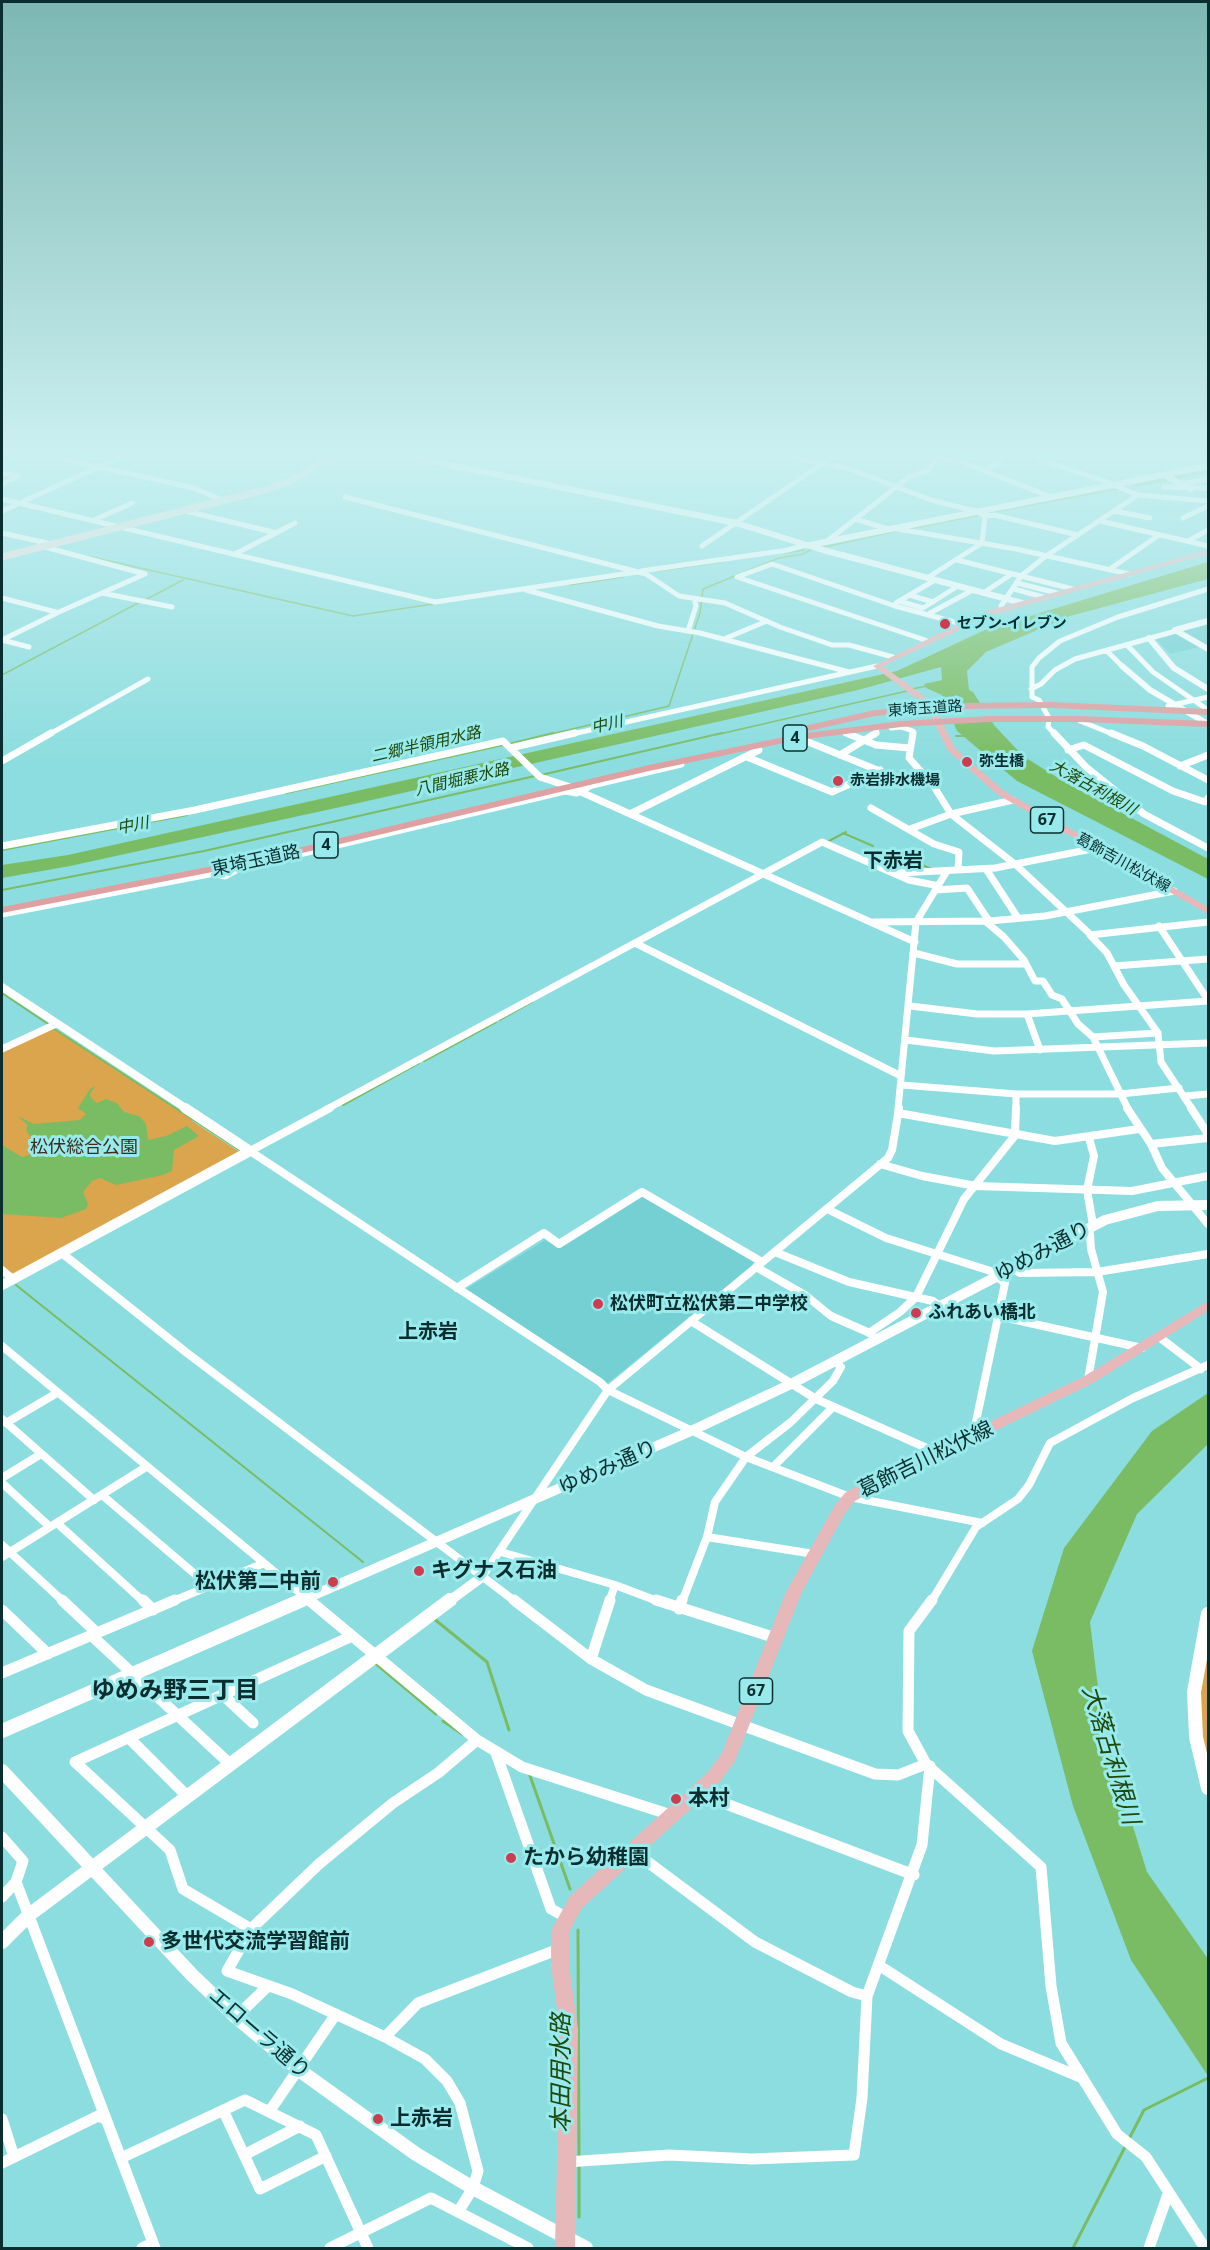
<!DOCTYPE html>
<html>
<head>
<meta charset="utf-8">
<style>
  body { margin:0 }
  #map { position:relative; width:1210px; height:2250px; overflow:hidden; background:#8cdddf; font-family:"Noto Sans",sans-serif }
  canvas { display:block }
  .frame { position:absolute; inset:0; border:3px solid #0a2e2f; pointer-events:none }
</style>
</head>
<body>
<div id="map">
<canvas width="1210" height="2250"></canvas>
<div class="frame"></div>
</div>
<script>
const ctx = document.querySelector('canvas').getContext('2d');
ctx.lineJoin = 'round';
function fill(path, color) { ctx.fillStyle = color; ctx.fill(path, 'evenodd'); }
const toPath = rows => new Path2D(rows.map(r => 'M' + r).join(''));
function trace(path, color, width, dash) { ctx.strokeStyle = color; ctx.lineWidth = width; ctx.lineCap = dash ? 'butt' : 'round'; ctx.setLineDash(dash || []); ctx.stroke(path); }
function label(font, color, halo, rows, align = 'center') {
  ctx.font = font + ' "Noto Sans","Noto Sans JP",sans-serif'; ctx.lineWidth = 6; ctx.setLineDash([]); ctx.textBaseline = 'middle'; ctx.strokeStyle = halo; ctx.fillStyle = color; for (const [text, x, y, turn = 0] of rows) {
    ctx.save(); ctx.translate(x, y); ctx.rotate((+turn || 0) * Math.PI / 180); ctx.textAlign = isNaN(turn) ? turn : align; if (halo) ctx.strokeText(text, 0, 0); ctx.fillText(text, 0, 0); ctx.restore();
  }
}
fill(toPath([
  [1208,623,1208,645,1170,654,1154,637],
  [643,1196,755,1263,608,1383,466,1289,545,1240,557,1247]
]), '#75d0d3');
fill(toPath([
  [1208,469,1208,473,1125,486,817,547],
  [52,1027,193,1119,192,1121,244,1155,14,1277,2,1268,2,1051],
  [1208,1634,1208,1770,1199,1724,1199,1687]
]), '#daa54c');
fill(toPath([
  [1208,562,1208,579,1070,616,986,652,967,671,969,690,973,692,994,725,1023,756,1066,783,1208,859,1208,879,1017,781,957,731,942,695,926,688,924,684,942,680,941,667,858,690,354,804,70,866,2,878,2,865,68,855,897,671,987,629],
  [95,1086,90,1094,91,1098,97,1103,106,1099,117,1103,124,1112,139,1116,146,1124,148,1140,166,1136,187,1126,199,1136,174,1150,172,1171,163,1175,116,1185,100,1178,92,1181,83,1192,88,1204,86,1209,61,1218,3,1214,2,1145,22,1157,29,1155,33,1144,26,1129,28,1125,17,1116,34,1124,80,1120,86,1114,78,1108,90,1089],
  [1208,1393,1208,1444,1137,1514,1090,1622,1103,1729,1147,1872,1208,1959,1208,2076,1131,1960,1073,1806,1032,1651,1064,1548,1152,1431]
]), '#7abc63');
fill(toPath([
  [984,704,995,721,951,723,943,705]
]), '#8cdddf');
trace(toPath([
  [988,513,1118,489],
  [909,529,980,515],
  [824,547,897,531],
  [786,553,804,550],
  [87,556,353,616,433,604],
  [658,571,721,562],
  [570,585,623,577],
  [145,600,183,580],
  [2,675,140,602],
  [912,689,927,686],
  [547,735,669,706,700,613,703,589,779,558,803,554,812,549],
  [715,735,907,691]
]), '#7abc63', 1.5);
trace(toPath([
  [956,736,965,736],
  [509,744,553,733],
  [541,775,722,733],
  [286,793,503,745],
  [843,833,873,846],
  [827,842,846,832],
  [2,850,187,815],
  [902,857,932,869],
  [2,890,204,851,535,776],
  [2,993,48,1024],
  [500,1020,532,1002],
  [53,1028,241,1151],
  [424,1061,496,1022],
  [343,1105,419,1063],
  [16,1285,363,1562]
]), '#7abc63', 2);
trace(toPath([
  [433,1618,487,1662,509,1730],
  [374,1662,436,1714],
  [443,1721,462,1734],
  [529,1773,570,1889],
  [578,1930,579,2157],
  [1129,2139,1144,2110,1208,2078],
  [579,2165,579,2217],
  [1073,2248,1125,2147]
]), '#7abc63', 3);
fill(toPath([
  [1208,469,1208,473,1136,487,1132,485,1208,469]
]), '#7abc63');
trace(toPath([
  [23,450,194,488,224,501],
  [750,450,847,468,931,500,975,511],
  [891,450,962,462,1051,497],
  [1010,450,1107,482,1137,495,1208,501],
  [985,471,1009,454],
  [2,473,18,476],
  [2,484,18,476],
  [1182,484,1208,479],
  [1164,487,1208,488],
  [345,497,646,574,679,596,725,603,780,627,832,645,849,645,893,657],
  [2,499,435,602,637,572],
  [2,511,136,450],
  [185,511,277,533],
  [976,511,985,516,994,515,1078,535],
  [1114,511,1150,518],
  [1183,518,1208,506],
  [855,519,888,529],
  [94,520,132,503],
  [1100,521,1208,546],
  [892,528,1016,549,1129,574],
  [2,533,47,543],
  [1188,541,1208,530],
  [826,542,909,477,929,470,937,458],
  [41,546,145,574,59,612],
  [702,546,842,450],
  [235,554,295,523],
  [957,560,1073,589],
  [1110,569,1159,535],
  [641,571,788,550,805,545],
  [927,578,982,543,985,516],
  [1017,583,1057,593],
  [1014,589,1043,597],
  [526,590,658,626,700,633,849,672],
  [102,593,172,607],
  [983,593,1012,574],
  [909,595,933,602],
  [2,598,56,612],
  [899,601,923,608,958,586],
  [896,603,935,580],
  [1003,608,1001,606,1021,576,1046,556,1138,495],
  [930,613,973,590],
  [688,631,696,606,694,598],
  [724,639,767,621],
  [2,640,57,613],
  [2,640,29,647],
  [928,641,737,577,772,564,895,606,962,624],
  [1127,645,1153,672,1205,708],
  [1107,651,1122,666],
  [1031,689,1041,684,1055,670,1075,659,1176,631],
  [1168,706,1208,697],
  [1080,721,1115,735],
  [891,728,901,727,913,731,912,735],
  [845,733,850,735],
  [48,735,148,679],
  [568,735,877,666],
  [875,735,877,729],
  [1056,735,1048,727,1049,718,1039,700,1032,697,1032,667,1039,658,1060,641,1118,617,1208,589]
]), '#fff', 5);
trace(toPath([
  [846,733,876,745,909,748],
  [913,733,909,758,933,785,951,814,1016,865,1091,935],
  [1054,733,1086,767,1144,814,1208,848],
  [1111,733,1143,746,1208,780],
  [801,739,887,774,918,783,930,782],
  [510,748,575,733],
  [1068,750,1084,745,1173,791,1205,802,1208,798],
  [840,755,876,733],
  [747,757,832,792,880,770],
  [2,761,51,733],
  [1180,766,1208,755],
  [871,808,934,844,959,852,958,870],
  [630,814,759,750,756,748],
  [910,829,951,814,1013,800],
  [2,846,195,810,503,741,540,777,570,787,915,942],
  [986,869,1018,918],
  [899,873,995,868,1097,848],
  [936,890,967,888,989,921],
  [2,914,214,873,225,876,240,868,565,791,577,793,592,785,681,764],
  [985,921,1004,937,1024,960,1035,981,1043,981,1052,995,1062,999,1078,1024,1093,1037,1128,1109],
  [874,922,989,921,1045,916,1174,891],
  [1159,926,1208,1000],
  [1090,935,1107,953,1124,985,1158,1033,1161,1062,1192,1109],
  [1090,935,1208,922],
  [635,943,901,1076],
  [914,953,957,964,1026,964],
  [1114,966,1208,959],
  [910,1006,977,1014,1027,1014,1208,1001],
  [1027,1014,1040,1050],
  [1093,1037,1158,1033],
  [906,1040,994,1051,1208,1043],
  [2,1049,56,1024],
  [902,1085,1016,1094,1120,1094,1179,1088],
  [1185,1096,1208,1094],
  [327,1109,822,842,909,880,939,886],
  [898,1109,916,922,947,871],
  [1016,1109,1016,1094]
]), '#fff', 7);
trace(toPath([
  [1127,1108,1151,1144,1162,1168,1208,1224],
  [1191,1108,1208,1134],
  [898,1113,1055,1141,1139,1129],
  [1015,1132,1016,1108],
  [1089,1138,1094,1156,1087,1190,1093,1225],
  [1151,1144,1208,1138],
  [250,1151,600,1382,608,1390,746,1457,850,1497,982,1523],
  [250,1151,330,1108],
  [880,1164,922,1176,976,1186,1132,1191,1208,1176],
  [827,1209,886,1238,1000,1274],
  [1084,1230,1090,1234,1091,1249,1103,1292,1088,1380],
  [775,1252,849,1282,933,1301,940,1306],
  [63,1254,187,1353,516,1602],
  [756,1267,805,1295,831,1316,872,1334],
  [1011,1268,1020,1273,1097,1272,1208,1254],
  [2,1270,13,1279],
  [457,1288,544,1233,559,1244,642,1192,762,1262],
  [962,1308,1142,1348],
  [691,1321,816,1399,938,1453],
  [869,1333,900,1312,916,1297,964,1199,1017,1133],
  [1159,1337,1201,1369],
  [2,1346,311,1602],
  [2,1419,94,1500],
  [6,1423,57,1393],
  [973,1436,1005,1283,996,1276],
  [773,1467,833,1407],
  [2,1478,41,1454],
  [2,1483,50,1527],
  [102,1495,209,1586],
  [57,1523,144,1602],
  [707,1537,814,1554],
  [2,1545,64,1602],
  [501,1552,615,1585,660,1602],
  [2,1557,146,1467],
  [482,1577,608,1390,888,1158,892,1150,899,1108],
  [171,1602,262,1564],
  [609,1602,615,1585],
  [682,1602,707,1537,715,1502,746,1457,791,1422,833,1381,841,1367,835,1361],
  [931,1602,976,1527,1018,1499,1029,1485,1050,1443,1133,1398,1208,1365]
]), '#fff', 8);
trace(toPath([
  [62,1600,97,1633],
  [143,1600,153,1610],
  [309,1600,477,1740,522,1767,671,1815],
  [514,1600,591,1659,646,1690,875,1774,898,1775,926,1764],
  [656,1600,776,1638],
  [932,1600,909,1631,908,1731,926,1764,1041,1867,1051,1986,1061,2043,1117,2134,1146,2157,1205,2248],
  [679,1609,682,1600],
  [2,1610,48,1654],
  [92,1636,230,1764],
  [591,1659,610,1600],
  [2,1673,175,1600],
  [223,1695,253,1723],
  [129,1738,187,1796],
  [496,1753,551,1909,566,1917],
  [697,1793,914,1875],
  [2,1837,23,1861,16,1882,2,1897],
  [633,1851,755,1942,852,1992,867,1996],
  [16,1882,155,2248],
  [251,1929,183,1889,170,1850,75,1762,350,1637],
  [880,1966,1001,2044,1080,2077],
  [236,2017,268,1986],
  [385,2037,418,2003,559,1949],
  [223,2110,260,2189,326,2156],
  [269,2112,336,2014],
  [2,2119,14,2157],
  [244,2155,300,2126],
  [121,2158,245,2100,316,2135,368,2248],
  [567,2162,669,2155,752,2159,854,2155,862,2098,867,1996,922,1845,930,1766],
  [2,2163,98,2116,106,2119],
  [458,2212,473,2188,478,2171,460,2103,447,2081,425,2059,385,2037,292,1994,227,1971,251,1929,319,1864,393,1803,438,1773,477,1740],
  [142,2248,153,2243],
  [330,2248,431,2198,528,2248],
  [1149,2248,1168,2194]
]), '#fff', 11);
trace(toPath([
  [376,450,736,523,823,550,1022,603],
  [1164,475,1191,489],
  [810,545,1208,466],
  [1208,621,1175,630,1208,649],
  [1149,638,1174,668,1208,689],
  [1122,666,1150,690,1208,724]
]), '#fff', 6);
trace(toPath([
  [2,987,187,1109]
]), '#fff', 8);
trace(toPath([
  [2,1285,250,1151,185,1108],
  [298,1602,691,1431,791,1384,1105,1220,1158,1206,1208,1205],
  [448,1602,482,1577]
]), '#fff', 10);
trace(toPath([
  [1208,1614,1194,1692,1196,1737,1208,1788],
  [2,1731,302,1600],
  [2,1771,192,1975,236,2017,299,2070,416,2154,473,2188,586,2248],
  [2,1942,29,1915,450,1600]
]), '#fff', 14);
trace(toPath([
  [2,557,268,489,288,482,346,450]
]), '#f3dcdc', 7);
fill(toPath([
  [1208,550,1208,554,989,616,883,666,932,702,955,748,1004,791,1208,907,1208,914,998,795,948,751,925,705,873,666,983,612,1208,550],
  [1208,1301,1208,1311,1093,1383,872,1491,855,1501,845,1513,802,1592,735,1761,719,1783,582,1908,569,1932,569,1966,578,2029,575,2248,555,2248,560,2029,551,1966,551,1931,570,1896,707,1773,722,1753,786,1592,835,1505,845,1493,862,1483,1083,1377,1208,1301]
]), '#e7b8b9');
fill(toPath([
  [1052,702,1208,709,1208,715,1052,708,960,709,875,716,804,732,800,729,804,726,875,710,960,703,1052,702],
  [989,716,1079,716,1208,721,1208,727,1079,722,989,722,901,727,798,740,649,771,264,862,2,913,2,907,264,856,649,765,798,734,901,721,989,716]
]), '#dfa0a2');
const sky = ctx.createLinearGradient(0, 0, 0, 765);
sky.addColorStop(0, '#7cb7b3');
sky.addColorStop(0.59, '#cbf0f1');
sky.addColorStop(1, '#cbf0f100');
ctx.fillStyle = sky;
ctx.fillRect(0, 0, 1210, 765);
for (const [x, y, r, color] of [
  [945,624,6,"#cd3d4f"],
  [967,762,6,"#cd3d4f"],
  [838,781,6,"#cd3d4f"],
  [598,1304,6,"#cd3d4f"],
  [916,1313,6,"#cd3d4f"],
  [419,1571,6,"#cd3d4f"],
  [333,1582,6,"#cd3d4f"],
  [676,1799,6,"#cd3d4f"],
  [511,1858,6,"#cd3d4f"],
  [149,1942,6,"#cd3d4f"],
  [378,2119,6,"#cd3d4f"]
]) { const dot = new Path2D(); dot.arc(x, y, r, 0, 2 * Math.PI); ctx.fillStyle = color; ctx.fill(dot); trace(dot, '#99eaec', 2); }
label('bold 15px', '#0a2e2f', '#99eaec', [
  ["セブン-イレブン",957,624],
  ["弥生橋",979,762],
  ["赤岩排水機場",850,781]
], 'left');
label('15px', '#0a2e2f', '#99eaec', [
  ["東埼玉道路",925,709,-4],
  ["葛飾吉川松伏線",1123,863,29]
]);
label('italic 16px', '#1f490b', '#99eaec', [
  ["中川",607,725,-13],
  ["二郷半領用水路",426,745,-13],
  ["八間堀悪水路",462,780,-13],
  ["大落古利根川",1093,788,29],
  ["中川",133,826,-11]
]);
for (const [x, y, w] of [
  [795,738,24],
  [1047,820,33],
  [326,845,24],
  [756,1691,33]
]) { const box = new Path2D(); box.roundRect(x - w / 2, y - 13, w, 26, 4.5); ctx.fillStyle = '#99eaec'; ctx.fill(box); trace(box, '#0a2e2f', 1.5); }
label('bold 16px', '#0a2e2f', null, [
  ["4",795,738],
  ["67",1047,820],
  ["4",326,845],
  ["67",756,1691]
]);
label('18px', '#0a2e2f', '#99eaec', [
  ["東埼玉道路",256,861,-12]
]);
label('18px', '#392e1c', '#99eaec', [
  ["松伏総合公園",84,1148]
]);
label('bold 18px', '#0a2e2f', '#99eaec', [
  ["松伏町立松伏第二中学校",610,1304],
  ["ふれあい橋北",928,1313]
], 'left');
label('bold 20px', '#0a2e2f', '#99eaec', [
  ["下赤岩",893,861],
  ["上赤岩",428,1332]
]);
label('21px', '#0a2e2f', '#99eaec', [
  ["ゆめみ通り",1043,1252,-28],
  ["葛飾吉川松伏線",926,1460,-26],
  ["ゆめみ通り",608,1468,-24],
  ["エローラ通り",259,2034,41]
]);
label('bold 21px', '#0a2e2f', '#99eaec', [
  ["キグナス石油",431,1571],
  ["松伏第二中前",321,1582,"right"],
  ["本村",688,1799],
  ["たから幼稚園",523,1858],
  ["多世代交流学習館前",161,1942],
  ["上赤岩",390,2119]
], 'left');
label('bold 24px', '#0a2e2f', '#99eaec', [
  ["ゆめみ野三丁目",175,1691]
]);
label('italic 24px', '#1f490b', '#99eaec', [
  ["大落古利根川",1110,1755,73],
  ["本田用水路",562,2073,-90]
]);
</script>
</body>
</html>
